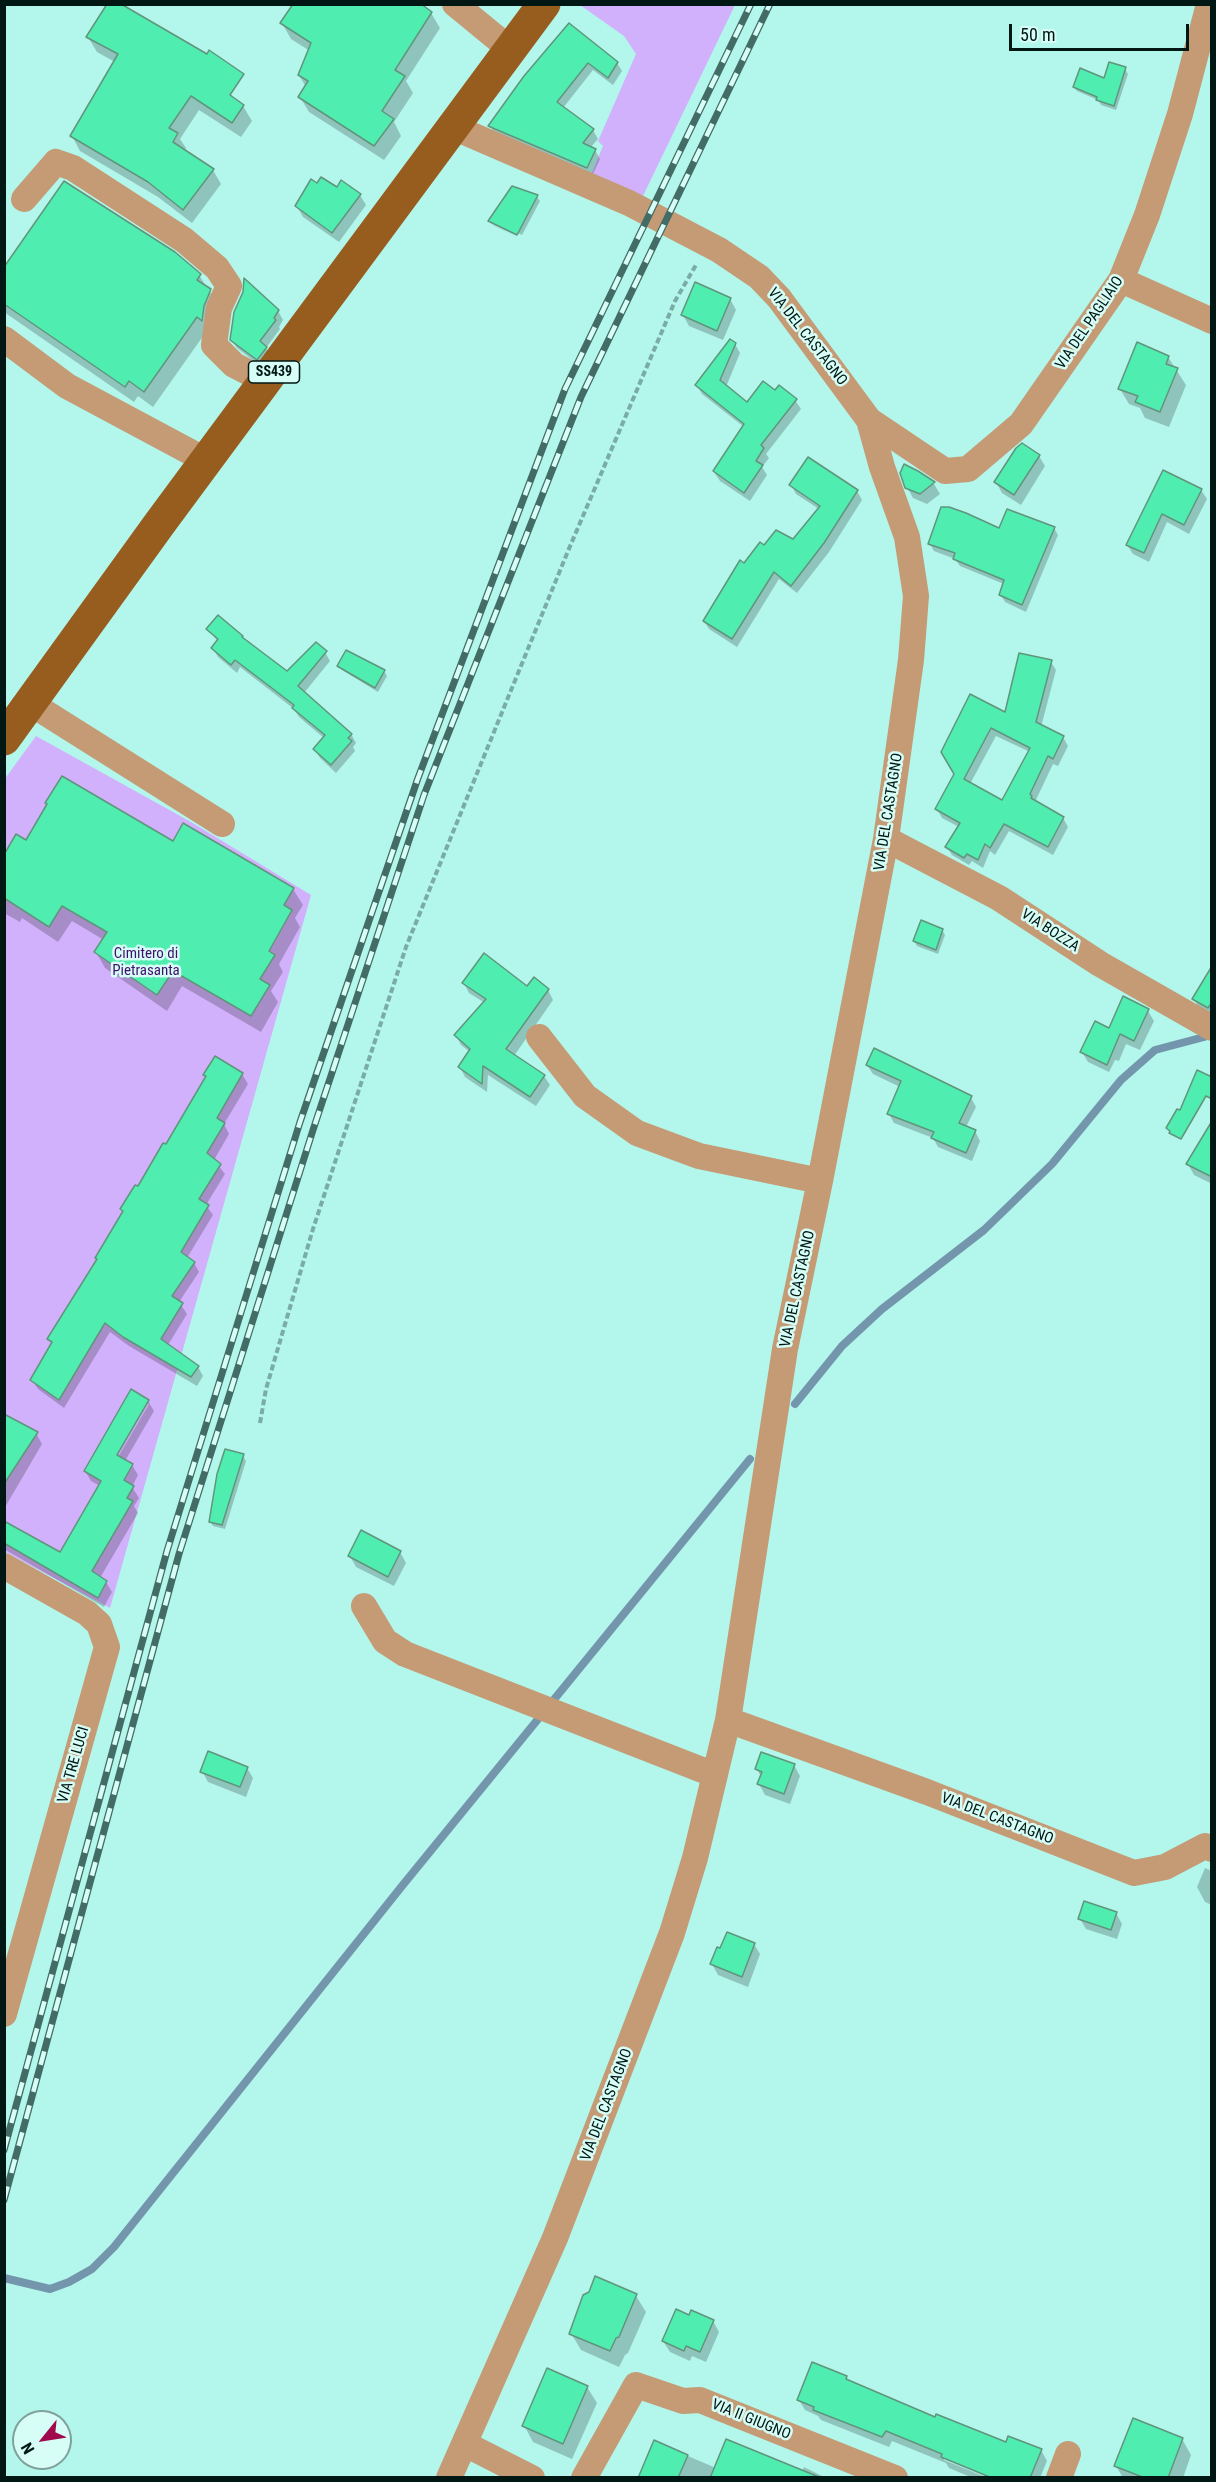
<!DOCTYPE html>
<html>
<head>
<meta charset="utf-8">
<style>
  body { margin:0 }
  #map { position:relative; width:1216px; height:2482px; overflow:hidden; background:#b3f6eb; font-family:"Roboto Condensed",sans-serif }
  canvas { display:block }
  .frame { position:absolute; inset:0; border:6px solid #001714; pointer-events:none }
  .north { position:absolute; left:12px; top:2410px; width:60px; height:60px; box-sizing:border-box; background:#d6fdf6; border:2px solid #80a19c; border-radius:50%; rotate:240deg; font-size:16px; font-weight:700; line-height:24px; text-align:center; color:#001714 }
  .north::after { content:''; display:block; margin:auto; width:21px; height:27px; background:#a1094d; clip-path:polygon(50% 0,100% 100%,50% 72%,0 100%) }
  .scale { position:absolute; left:1009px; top:24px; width:180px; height:27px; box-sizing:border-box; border:3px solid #001714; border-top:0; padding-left:8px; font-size:18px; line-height:21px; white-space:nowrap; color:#001714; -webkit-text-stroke:4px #d6fdf6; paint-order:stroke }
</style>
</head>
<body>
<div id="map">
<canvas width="1216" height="2482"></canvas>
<div class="frame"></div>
<div class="north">N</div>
<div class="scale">50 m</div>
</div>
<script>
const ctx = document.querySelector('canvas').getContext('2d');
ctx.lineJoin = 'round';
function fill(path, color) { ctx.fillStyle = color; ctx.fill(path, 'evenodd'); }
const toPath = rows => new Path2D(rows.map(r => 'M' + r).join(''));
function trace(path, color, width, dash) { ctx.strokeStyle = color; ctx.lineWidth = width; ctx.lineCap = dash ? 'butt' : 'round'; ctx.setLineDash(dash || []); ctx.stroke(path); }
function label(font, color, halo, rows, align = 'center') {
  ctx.font = font + ' "Roboto Condensed",sans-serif'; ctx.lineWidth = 5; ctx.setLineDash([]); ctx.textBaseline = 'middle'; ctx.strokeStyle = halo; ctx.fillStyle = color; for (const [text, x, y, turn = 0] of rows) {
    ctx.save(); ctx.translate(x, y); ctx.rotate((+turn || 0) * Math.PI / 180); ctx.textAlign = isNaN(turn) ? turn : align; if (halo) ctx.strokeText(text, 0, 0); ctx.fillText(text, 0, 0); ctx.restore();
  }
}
fill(toPath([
  [580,5,735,5,642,198,592,173,603,146,598,141,636,54,624,36],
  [36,736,191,822,311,895,110,1608,5,1552,4,780]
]), '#d1b1fb');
fill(toPath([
  [431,13,440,28,406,81,413,93,394,122,401,136,384,160,309,112,300,97,306,87,299,75,310,51,291,39,282,23],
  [569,25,617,63,622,71,613,85,593,70,563,108,593,130,598,139,590,148,595,150,600,159,592,176,495,134,490,126],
  [88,37,227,95,243,106,252,121,241,137,199,110,180,139,186,148,184,151,213,170,221,184,192,223,158,197,80,151,72,136,115,62,97,52],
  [1125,69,1128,74,1116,110,1101,105,1098,100,1077,91,1074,87,1105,80],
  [317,185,360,195,366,205,339,242,303,217,297,206],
  [537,197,540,201,522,235,492,221,492,224,520,239,493,225,490,221],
  [4,269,199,275,219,306,206,332,153,407,138,396,134,402,4,312],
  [730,299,736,310,723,340,689,326,683,315],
  [278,311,283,320,279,327,280,329,266,348,271,357,263,368,237,348,231,339],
  [735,344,740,353,726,387,748,404,776,392,795,400,801,409,766,454,769,458,762,467,767,475,750,501,720,481,714,472,744,427,702,394,697,385],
  [1168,357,1186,385,1169,427,1145,418,1140,408,1129,404,1120,389],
  [1039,456,1045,466,1021,505,1002,493,996,482],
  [905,466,934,484,940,494,927,504,913,498,907,487],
  [1164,472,1201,490,1207,499,1189,534,1167,522,1149,562,1133,554,1127,545],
  [791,485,857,491,862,500,829,552,797,593,779,579,737,647,709,629,704,621,745,565,764,547,794,541,819,509,796,494],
  [1054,528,1058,535,1026,612,1005,602,1001,595,1004,584,960,566,955,559,934,551,930,544,1000,530],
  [208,629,242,637,288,673,325,652,330,661,304,693,351,734,356,743,353,747,355,751,336,773,320,758,315,750,324,738,299,717,294,709,240,667,237,673,218,657,213,648,218,642],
  [1051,662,1056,670,1041,727,1063,737,1068,746,1058,766,1053,764,1035,802,1063,818,1068,827,1053,855,1009,831,995,855,990,851,983,868,972,861,969,865,952,855,947,847,959,827,942,818,937,809,955,774,942,752,1006,715],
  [996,736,1030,752,1003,802,970,784],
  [339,666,384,671,387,676,378,692,342,670],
  [16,836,26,842,173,843,293,889,303,905,295,918,300,927,279,964,283,972,271,991,278,1002,261,1032,182,986,167,1011,105,968,96,952,104,940,72,921,58,942,22,918,20,922,4,913,4,857],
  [942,930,945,935,938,954,917,946,914,941],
  [1212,969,1212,1015,1199,1008,1194,999],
  [464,983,548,990,553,1000,514,1056,544,1076,550,1085,536,1106,488,1075,487,1092,465,1077,460,1067,470,1052,461,1045,456,1035,485,1003,469,993],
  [1148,1011,1154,1021,1140,1050,1126,1044,1119,1061,1115,1060,1109,1072,1088,1062,1082,1052,1109,1030],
  [216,1058,242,1074,248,1084,224,1124,229,1134,214,1160,225,1174,206,1205,213,1215,187,1258,194,1263,199,1272,179,1302,187,1314,168,1345,198,1367,203,1376,197,1386,129,1346,110,1332,64,1408,38,1389,32,1380,52,1345,49,1339,98,1260,138,1188,167,1146,207,1078,205,1075],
  [867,1065,971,1098,976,1107,966,1127,975,1131,980,1141,972,1161,938,1147,933,1138,894,1123,889,1114,900,1087,873,1074],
  [1212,1147,1212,1184,1194,1175,1188,1164],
  [131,1391,148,1401,154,1411,125,1461,132,1465,138,1475,132,1487,139,1498,134,1506,138,1513,100,1578,106,1582,112,1592,104,1607,4,1549,4,1522,61,1554,100,1486,91,1481,85,1471],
  [145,1404,149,1404,115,1462,112,1461],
  [4,1420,36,1433,42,1444,4,1509],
  [243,1456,246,1461,225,1529,213,1526,210,1521],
  [400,1552,406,1563,394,1586,356,1567,350,1556],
  [794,1765,800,1776,790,1804,765,1795,759,1784,761,1777,757,1769],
  [247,1768,253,1778,246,1797,208,1782,202,1771],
  [1205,1868,1212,1871,1212,1905,1205,1902,1197,1887],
  [1116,1913,1122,1924,1117,1939,1086,1929,1080,1919],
  [754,1944,760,1954,748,1987,718,1975,712,1964],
  [636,2296,646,2312,628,2353,625,2355,619,2367,581,2350,571,2333],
  [690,2317,713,2321,719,2332,706,2362,692,2356,690,2361,670,2352,663,2341],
  [846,2378,848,2382,936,2419,1007,2444,1041,2450,1047,2461,1040,2478,996,2478,944,2457,944,2460,988,2478,973,2478,949,2468,946,2463,892,2441,889,2447,821,2420,818,2416,805,2410,799,2400],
  [587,2387,597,2403,572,2459,533,2442,524,2425],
  [1182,2439,1191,2455,1183,2478,1123,2478,1116,2466],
  [655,2442,716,2468,802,2472,804,2467,826,2478,639,2478]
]), '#0003');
trace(toPath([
  [795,1404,842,1346,882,1309,984,1230,1052,1164,1121,1080,1155,1050,1204,1037],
  [4,2278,50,2289,69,2282,92,2269,114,2247,402,1886,750,1459]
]), '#7496ad', 8);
const building = toPath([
  [107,4,121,4,207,54,209,50,244,74,230,95,244,105,232,123,191,96,169,128,178,133,173,142,214,169,183,210,148,182,70,136,118,54,86,37,107,4],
  [293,4,421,4,432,12,395,70,405,76,382,111,394,119,374,146,298,97,308,81,298,75,311,43,280,23,293,4],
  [569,23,618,62,608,78,588,63,557,102,594,129,583,143,596,149,587,168,488,126,524,76,569,23],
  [1109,62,1126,67,1114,106,1096,100,1097,97,1073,87,1080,68,1104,78,1109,62],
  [321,177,337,187,341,180,361,194,332,233,295,206,311,179,317,183,321,177],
  [64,181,175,252,201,274,197,280,211,289,204,306,202,321,197,317,144,392,129,381,125,387,4,304,4,267,64,181],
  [512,186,538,195,517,235,488,221,512,186],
  [244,278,279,310,274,318,276,320,260,341,267,347,257,360,230,340,234,312,243,292,244,278],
  [695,282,731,298,717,331,681,315,695,282],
  [730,339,736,343,720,380,747,402,763,381,775,390,779,385,797,399,761,445,764,448,756,461,763,465,744,493,713,471,744,424,695,385,730,339],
  [1137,342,1169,356,1166,364,1178,368,1160,412,1135,402,1138,396,1118,389,1137,342],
  [1022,443,1040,455,1014,495,994,482,1016,448,1022,443],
  [808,457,858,490,824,543,791,586,774,572,732,639,703,621,740,560,744,563,760,542,764,545,776,530,793,539,820,506,789,485,808,457],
  [904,464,918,471,935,482,920,494,905,488,900,473,904,464],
  [1163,470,1202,489,1184,525,1162,514,1144,553,1126,545,1163,470],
  [941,507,949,507,966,513,999,528,1007,509,1055,527,1022,605,999,595,1004,580,953,559,955,553,928,544,941,507],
  [218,615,243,636,242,637,287,671,316,642,327,651,298,686,352,734,348,738,352,741,331,765,313,749,325,735,292,708,294,705,235,660,231,665,211,648,218,639,206,629,218,615],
  [346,650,385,670,375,688,337,666,346,650],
  [1019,653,1052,660,1036,722,1064,736,1053,759,1048,756,1030,794,1032,796,1031,798,1064,817,1048,847,1004,824,990,848,985,844,978,860,967,854,964,858,945,847,960,823,935,809,954,774,941,752,970,694,1005,712,1019,653],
  [991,728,1030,748,1002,800,964,779,991,728],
  [62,776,173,841,183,823,294,888,284,905,292,910,269,951,275,955,260,979,270,985,251,1016,173,971,157,995,94,952,107,932,62,906,49,927,4,898,5,853,16,834,26,840,47,804,45,803,62,776],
  [921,920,943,929,936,950,913,941,921,920],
  [484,953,527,986,534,977,549,989,506,1049,545,1075,530,1097,483,1066,482,1084,458,1067,470,1049,454,1035,486,999,462,983,484,953],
  [1212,966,1212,1002,1208,1008,1192,999,1212,966],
  [1123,996,1149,1009,1134,1041,1120,1034,1107,1065,1080,1052,1095,1021,1109,1028,1123,996],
  [874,1048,972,1096,959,1123,976,1130,966,1153,931,1138,934,1132,887,1114,901,1081,866,1065,874,1048],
  [215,1056,243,1073,217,1118,225,1123,207,1153,221,1164,199,1199,209,1205,181,1252,195,1262,172,1296,183,1303,161,1339,199,1366,191,1377,123,1337,105,1323,59,1400,30,1380,52,1342,47,1339,97,1259,95,1258,123,1211,120,1209,135,1185,138,1186,163,1143,166,1144,206,1076,203,1075,215,1056],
  [1197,1070,1212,1077,1212,1099,1206,1096,1181,1139,1169,1133,1170,1131,1166,1128,1177,1109,1180,1110,1197,1070],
  [1212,1121,1212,1177,1186,1164,1212,1121],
  [131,1389,149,1400,117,1455,133,1464,124,1480,134,1486,127,1498,133,1501,92,1571,107,1581,98,1598,4,1543,4,1521,60,1552,101,1481,84,1471,131,1389],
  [4,1414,38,1432,4,1484,4,1414],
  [225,1449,244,1454,222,1525,209,1522,217,1474,225,1449],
  [361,1530,401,1551,388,1577,348,1556,361,1530],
  [208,1751,248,1767,240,1787,200,1772,208,1751],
  [761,1752,795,1764,784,1794,757,1784,762,1772,755,1769,761,1752],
  [1084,1901,1117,1912,1111,1930,1078,1919,1084,1901],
  [727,1932,755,1943,742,1977,710,1964,717,1947,720,1948,727,1932],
  [595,2276,637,2294,619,2337,616,2338,610,2351,569,2334,583,2295,589,2292,595,2276],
  [676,2309,689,2315,691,2310,714,2320,700,2352,686,2346,684,2351,662,2341,676,2309],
  [812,2362,847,2376,846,2379,935,2417,936,2414,1006,2442,1008,2436,1042,2449,1030,2478,992,2478,941,2457,942,2454,886,2431,882,2437,813,2410,814,2407,797,2400,812,2362],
  [547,2368,588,2386,563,2444,522,2426,547,2368],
  [1133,2418,1183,2438,1168,2478,1145,2478,1114,2466,1133,2418],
  [726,2439,819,2477,818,2478,710,2478,726,2439],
  [654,2440,688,2455,678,2478,638,2478,654,2440]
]);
fill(building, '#50edb1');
trace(building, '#60957c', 1.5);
trace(toPath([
  [260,1423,266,1389,313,1229,406,947,568,551,675,301,696,265]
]), '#78aca4', 4, [6, 3]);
trace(toPath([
  [455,4,511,50],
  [24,199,56,162,73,168,184,240,217,268,229,286,219,308,214,345,234,365,267,382],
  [1121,280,1212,321],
  [4,339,67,386,207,461],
  [869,420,945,471,968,469,1021,424,1121,280,1147,215,1180,114,1209,4],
  [30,703,222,824],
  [886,839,999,898,1100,964,1212,1028],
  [539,1037,585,1096,637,1133,699,1156,820,1181],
  [4,1566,87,1613,99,1624,107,1647,4,2014],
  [364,1606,385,1641,405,1654,715,1775],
  [728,1720,927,1792,1134,1873,1165,1867,1205,1846,1212,1849],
  [465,2444,532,2478],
  [449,2478,555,2238,672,1933,695,1858,728,1720,785,1349,820,1181,886,839,911,660,916,596,907,537,882,467,869,420,779,298,759,277,719,250,629,203,453,127],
  [584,2478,636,2385,683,2401,700,2400,895,2478],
  [1059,2478,1068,2454]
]), '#c49b75', 26);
trace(toPath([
  [4,739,160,523,544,4]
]), '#975d1e', 33);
const rail = toPath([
  [4,2150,167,1551,300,1122,418,778,565,389,751,4],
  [4,2200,179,1554,313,1130,424,795,581,397,770,4]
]);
trace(rail, '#446c66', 7);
trace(rail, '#d6fdf6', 4.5, [14]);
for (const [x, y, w] of [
  [274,372,51]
]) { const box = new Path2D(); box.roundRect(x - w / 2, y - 11, w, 22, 4.5); ctx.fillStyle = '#d6fdf6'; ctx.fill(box); trace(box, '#001714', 1.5); }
label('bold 14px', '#001714', null, [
  ["SS439",274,372]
]);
label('15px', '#001714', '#d6fdf6', [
  ["VIA DEL PAGLIAIO",1090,323,-56],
  ["VIA DEL CASTAGNO",807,337,52],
  ["VIA DEL CASTAGNO",889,812,-81],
  ["VIA BOZZA",1050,931,33],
  ["VIA DEL CASTAGNO",798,1289,-78],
  ["VIA TRE LUCI",74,1765,-74],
  ["VIA DEL CASTAGNO",997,1819,21],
  ["VIA DEL CASTAGNO",607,2105,-69],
  ["VIA II GIUGNO",751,2420,22]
]);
label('15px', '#430e6e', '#d6fdf6', [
  ["Cimitero di",146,954],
  ["Pietrasanta",146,971]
]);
</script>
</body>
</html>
